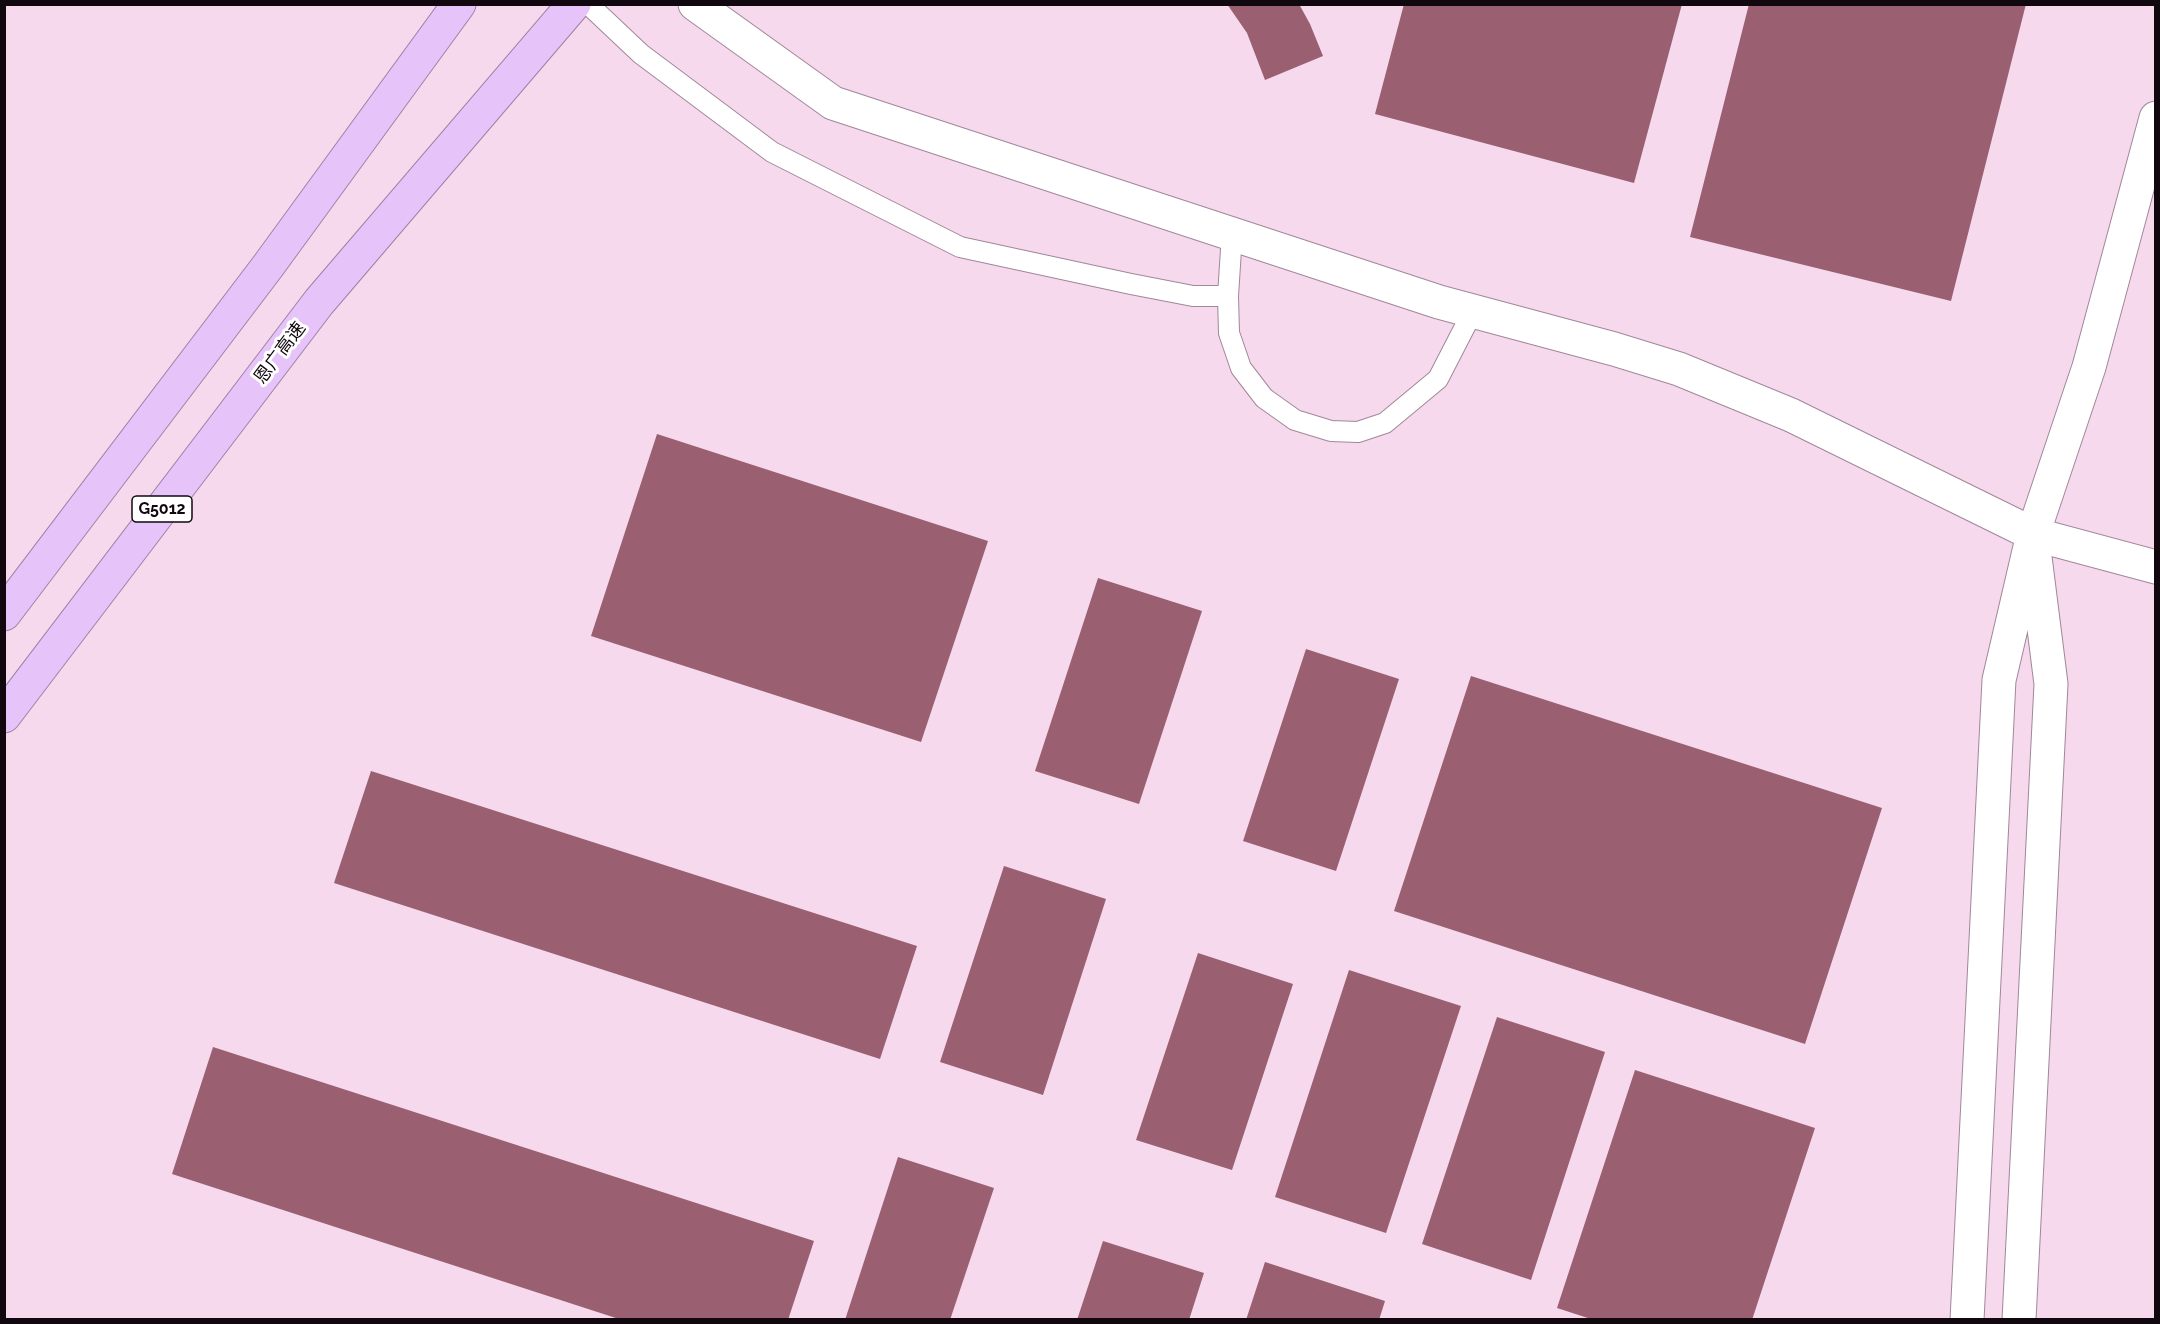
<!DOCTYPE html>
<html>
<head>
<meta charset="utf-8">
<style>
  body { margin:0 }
  #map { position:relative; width:2160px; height:1324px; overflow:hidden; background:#f6d9ed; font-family:Raleway,sans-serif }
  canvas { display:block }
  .frame { position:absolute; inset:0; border:6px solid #11080f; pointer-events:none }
</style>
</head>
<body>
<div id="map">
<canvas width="2160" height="1324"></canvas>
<div class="frame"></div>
</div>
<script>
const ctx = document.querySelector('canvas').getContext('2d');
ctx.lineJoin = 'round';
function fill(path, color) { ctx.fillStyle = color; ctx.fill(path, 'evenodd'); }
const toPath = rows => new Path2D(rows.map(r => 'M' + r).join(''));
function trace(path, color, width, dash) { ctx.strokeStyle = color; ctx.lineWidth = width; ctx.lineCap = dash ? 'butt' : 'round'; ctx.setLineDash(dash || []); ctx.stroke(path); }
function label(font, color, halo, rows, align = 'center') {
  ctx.font = font + ' Raleway,"Noto Sans SC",sans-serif'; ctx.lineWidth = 6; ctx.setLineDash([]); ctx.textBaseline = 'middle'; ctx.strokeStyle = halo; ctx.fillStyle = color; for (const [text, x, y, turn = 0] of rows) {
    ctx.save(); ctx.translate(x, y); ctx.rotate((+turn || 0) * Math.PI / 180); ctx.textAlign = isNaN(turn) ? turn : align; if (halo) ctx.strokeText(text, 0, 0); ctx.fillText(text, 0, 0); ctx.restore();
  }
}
fill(toPath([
  [1227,4,1299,4,1310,24,1323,56,1265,80,1247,33],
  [1404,4,1682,4,1634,183,1375,114],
  [1749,4,2026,4,1951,301,1690,237],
  [657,434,988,541,921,742,591,636],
  [1098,578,1202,611,1139,804,1035,771],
  [1306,649,1399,679,1336,871,1243,841],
  [1471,676,1882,808,1805,1044,1394,911],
  [371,771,917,946,880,1059,334,883],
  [1004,866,1106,899,1043,1095,940,1062],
  [1198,953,1293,984,1232,1170,1136,1140],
  [1349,970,1461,1006,1386,1233,1275,1197],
  [1497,1017,1605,1052,1531,1280,1422,1244],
  [213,1047,814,1241,788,1320,622,1320,172,1174],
  [1635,1070,1815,1128,1752,1320,1594,1320,1557,1308],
  [898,1157,994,1188,950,1320,845,1320],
  [1103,1241,1204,1273,1189,1320,1077,1320],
  [1265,1262,1385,1301,1379,1320,1246,1320]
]), '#9a5f71');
const service = toPath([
  [588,4,641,54,772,152,960,247,1131,284,1193,296,1228,296],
  [1232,234,1228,296,1229,333,1241,368,1264,398,1295,420,1331,431,1358,432,1385,423,1438,379,1473,311]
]);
const minor = toPath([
  [2033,534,2156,567]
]);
const tertiary = toPath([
  [695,4,833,103,1439,302,1614,349,1679,369,1791,415,2033,534],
  [1967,1320,1999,680,2033,534,2089,367,2156,118],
  [2019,1320,2051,684,2035,557]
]);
const motorway = toPath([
  [4,614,268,266,459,4],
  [4,716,319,302,574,4]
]);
trace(service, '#a1879a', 22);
trace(minor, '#a1879a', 35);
trace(tertiary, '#a1879a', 35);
trace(motorway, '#9b82a7', 35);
trace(service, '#fff', 20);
trace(minor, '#fff', 33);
trace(tertiary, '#fff', 33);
trace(motorway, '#e6c3f9', 33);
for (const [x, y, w] of [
  [162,509,60]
]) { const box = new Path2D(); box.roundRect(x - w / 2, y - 13, w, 26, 4.5); ctx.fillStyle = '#fff'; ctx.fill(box); trace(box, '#11080f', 1.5); }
label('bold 16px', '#11080f', null, [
  ["G5012",162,509]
]);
label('18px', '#11080f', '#fff', [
  ["恩广高速",280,353,-53]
]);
</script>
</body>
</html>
